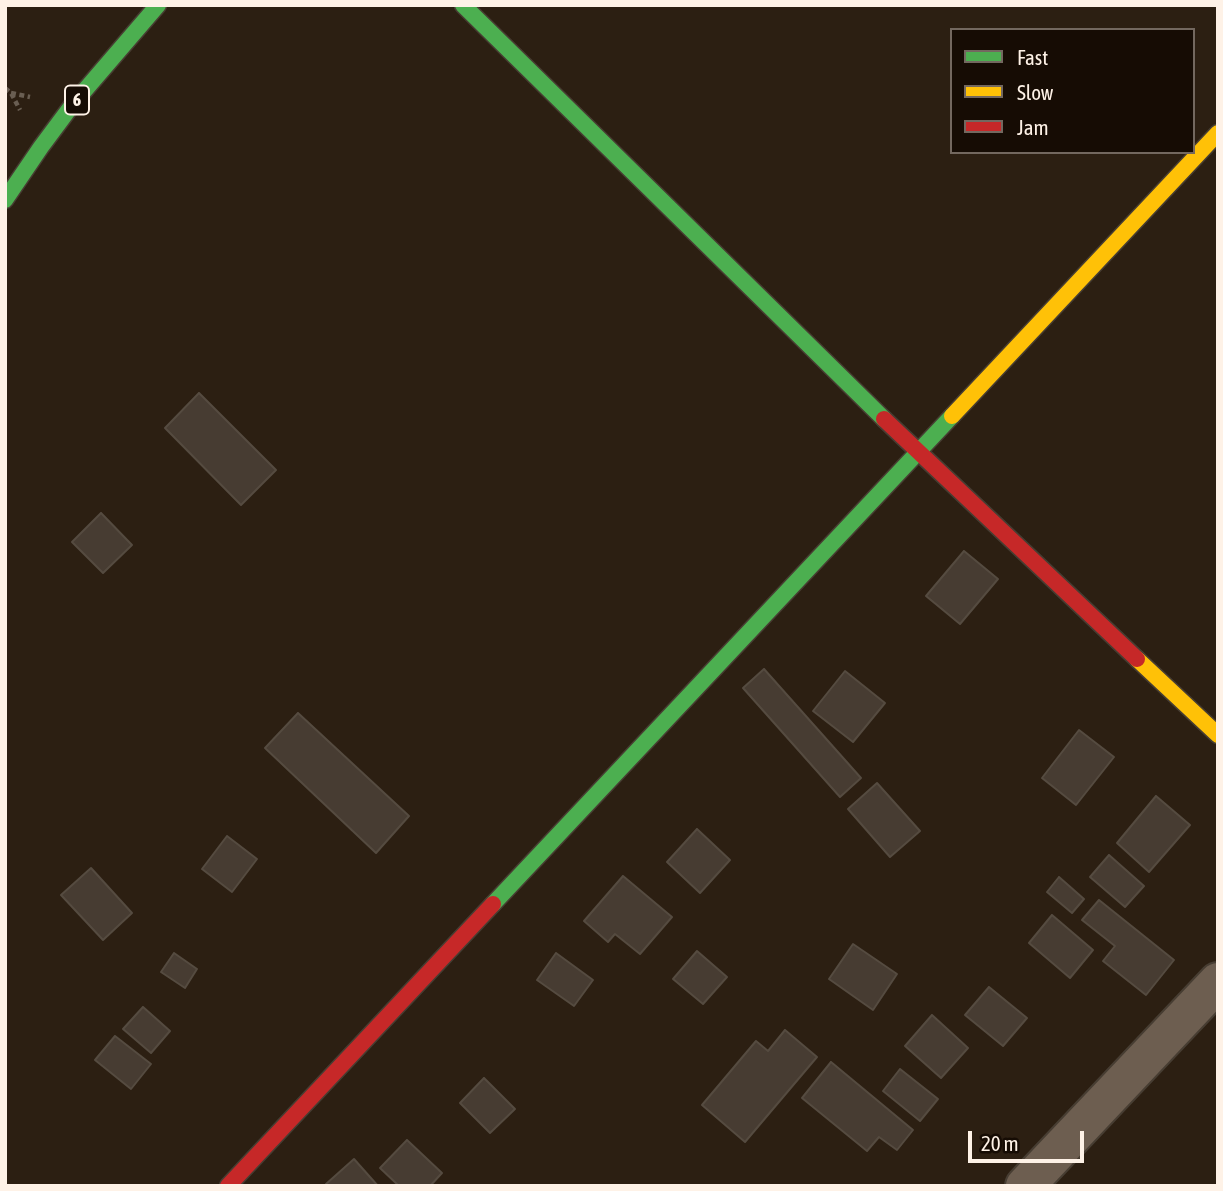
<!DOCTYPE html>
<html>
<head>
<meta charset="utf-8">
<style>
  body { margin:0 }
  #map { position:relative; width:1223px; height:1191px; overflow:hidden; background:#2c1f12; font-family:"Asap Condensed",sans-serif }
  canvas { display:block }
  .frame { position:absolute; inset:0; border:7px solid #fef2e7; pointer-events:none }
  .legend { position:absolute; left:950px; top:28px; width:245px; height:126px; box-sizing:border-box; background:#160c04; border:2px solid #73685f; margin:0; padding:9px 12px; list-style:none; font-size:21px; color:#fef2e7 }
  .legend li { display:flex; align-items:center; gap:14px; height:35px }
  .legend b { width:35px; border:2px solid #73685f }
  .scale { position:absolute; left:968px; top:1131px; width:116px; height:32px; box-sizing:border-box; border:4px solid #fef2e7; border-top:0; padding-left:9px; font-size:21px; line-height:24px; white-space:nowrap; color:#fef2e7; -webkit-text-stroke:5px #160c04; paint-order:stroke }
</style>
</head>
<body>
<div id="map">
<canvas width="1223" height="1191"></canvas>
<div class="frame"></div>
<ul class="legend">
<li><b style="height:9px;background:#4caf50"></b>Fast</li>
<li><b style="height:9px;background:#ffc107"></b>Slow</li>
<li><b style="height:9px;background:#c62828"></b>Jam</li>
</ul>
<div class="scale">20 m</div>
</div>
<script>
const ctx = document.querySelector('canvas').getContext('2d');
ctx.lineJoin = 'round';
function fill(path, color) { ctx.fillStyle = color; ctx.fill(path, 'evenodd'); }
const toPath = rows => new Path2D(rows.map(r => 'M' + r).join(''));
function trace(path, color, width, dash) { ctx.strokeStyle = color; ctx.lineWidth = width; ctx.lineCap = dash ? 'butt' : 'round'; ctx.setLineDash(dash || []); ctx.stroke(path); }
function label(font, color, halo, rows, align = 'center') {
  ctx.font = font + ' "Asap Condensed",sans-serif'; ctx.lineWidth = 6; ctx.setLineDash([]); ctx.textBaseline = 'middle'; ctx.strokeStyle = halo; ctx.fillStyle = color; for (const [text, x, y, turn = 0] of rows) {
    ctx.save(); ctx.translate(x, y); ctx.rotate((+turn || 0) * Math.PI / 180); ctx.textAlign = isNaN(turn) ? turn : align; if (halo) ctx.strokeText(text, 0, 0); ctx.fillText(text, 0, 0); ctx.restore();
  }
}
const building = toPath([
  [199,393,276,470,241,505,165,428,199,393],
  [101,513,132,545,103,573,72,542,101,513],
  [964,551,998,579,960,624,926,596,964,551],
  [764,669,861,778,840,797,743,688,764,669],
  [845,671,885,703,853,742,813,711,845,671],
  [298,713,409,816,376,853,265,748,298,713],
  [1079,730,1114,757,1076,805,1042,778,1079,730],
  [877,783,920,831,890,857,848,809,877,783],
  [1156,796,1190,825,1149,872,1117,843,1156,796],
  [697,829,730,860,700,893,667,862,697,829],
  [227,836,257,859,232,892,202,869,227,836],
  [1109,855,1144,886,1125,907,1090,877,1109,855],
  [91,868,132,913,103,940,61,895,91,868],
  [623,876,672,917,640,954,615,934,608,942,584,921,623,876],
  [1059,877,1084,899,1072,913,1047,892,1059,877],
  [1099,900,1174,960,1146,995,1103,961,1115,946,1082,920,1099,900],
  [1052,915,1093,950,1070,978,1029,943,1052,915],
  [853,944,897,974,873,1010,829,979,853,944],
  [697,951,727,977,703,1004,673,979,697,951],
  [174,953,197,969,185,988,161,972,174,953],
  [556,953,593,980,574,1006,537,980,556,953],
  [989,987,1027,1018,1003,1046,965,1015,989,987],
  [143,1007,170,1031,151,1053,123,1029,143,1007],
  [932,1015,968,1048,941,1078,905,1046,932,1015],
  [785,1030,817,1057,745,1142,702,1105,756,1041,768,1051,785,1030],
  [115,1036,151,1064,131,1089,95,1060,115,1036],
  [831,1062,913,1130,897,1150,879,1137,867,1151,802,1098,831,1062],
  [900,1069,938,1099,920,1121,883,1091,900,1069],
  [484,1078,515,1109,490,1133,460,1103,484,1078],
  [407,1140,442,1173,430,1186,399,1186,380,1168,407,1140],
  [354,1159,378,1186,327,1186,326,1184,354,1159]
]);
fill(building, '#473c32');
trace(building, '#554b40', 2);
const street = toPath([
  [1025,1186,1218,982]
]);
const fast = toPath([
  [463,5,884,419],
  [5,200,41,147,73,104,158,5],
  [493,904,952,416]
]);
const slow = toPath([
  [952,416,1218,133],
  [1137,659,1218,735]
]);
const jam = toPath([
  [884,419,1137,659],
  [228,1186,493,904]
]);
trace(street, '#473d32', 42);
trace(fast, '#473d32', 19);
trace(slow, '#473d32', 19);
trace(jam, '#473d32', 19);
trace(toPath([
  [5,88,11,93,20,110],
  [11,93,30,97]
]), '#695e52', 4.5, [5, 3.5]);
trace(street, '#6d5e50', 38);
trace(fast, '#4caf50', 16);
trace(slow, '#ffc107', 16);
trace(jam, '#c62828', 16);
for (const [x, y, w] of [
  [77,100,24]
]) { const box = new Path2D(); box.roundRect(x - w / 2, y - 14.5, w, 29, 5); ctx.fillStyle = '#160c04'; ctx.fill(box); trace(box, '#fef2e7', 2); }
label('bold 18px', '#fef2e7', null, [
  ["6",77,100]
]);
</script>
</body>
</html>
